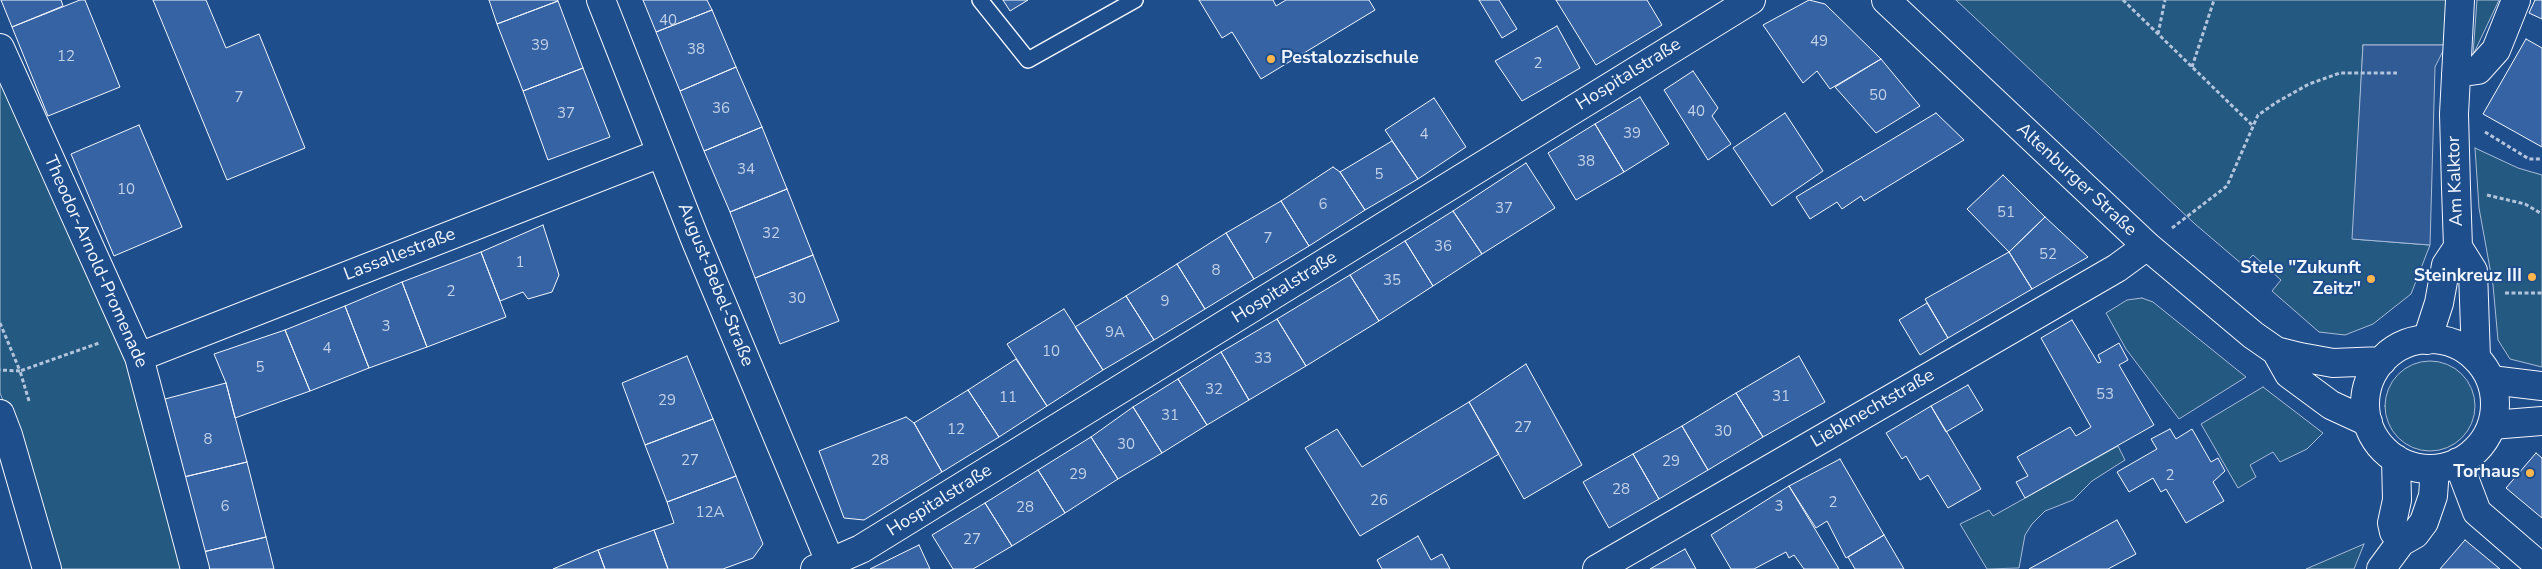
<!DOCTYPE html>
<html>
<head>
<meta charset="utf-8">
<style>
  body { margin:0 }
  canvas { display:block; background:#1f4e8c }
</style>
</head>
<body>
<canvas width="2542" height="569"></canvas>
<script>
const ctx = document.querySelector('canvas').getContext('2d');
ctx.lineJoin = 'round';
function fill(path, color) { ctx.fillStyle = color; ctx.fill(path, 'evenodd'); }
const toPath = rows => new Path2D(rows.map(r => 'M' + r).join(''));
function trace(path, color, width, dash) { ctx.strokeStyle = color; ctx.lineWidth = width; ctx.lineCap = dash ? 'butt' : 'round'; ctx.setLineDash(dash || []); ctx.stroke(path); }
function label(font, color, halo, rows, align = 'center') {
  ctx.font = font + ' "Nunito Sans",sans-serif'; ctx.lineWidth = 4; ctx.setLineDash([]); ctx.textBaseline = 'middle'; ctx.strokeStyle = halo; ctx.fillStyle = color; for (const [text, x, y, turn = 0] of rows) {
    ctx.save(); ctx.translate(x, y); ctx.rotate((+turn || 0) * Math.PI / 180); ctx.textAlign = isNaN(turn) ? turn : align; if (halo) ctx.strokeText(text, 0, 0); ctx.fillText(text, 0, 0); ctx.restore();
  }
}
const green = toPath([
  [1956,0,2447,0,2446,45,2363,45,2353,239,2430,245,2411,294,2373,324,2345,335,2319,332,2272,291,2281,280,2253,255,2243,265,2195,224,1956,0],
  [2477,0,2499,0,2473,55,2477,0],
  [0,70,134,364,188,569,55,569,16,433,0,393,0,70],
  [2475,148,2518,168,2542,175,2542,367,2510,359,2498,340,2493,285,2479,208,2475,148],
  [2142,298,2153,302,2246,377,2179,419,2126,349,2106,313,2127,300,2142,298],
  '2385 406a45 45 0 1 1 90 0a45 45 0 1 1-90 0Z',
  [2263,387,2323,433,2307,449,2280,462,2273,452,2250,465,2256,477,2238,488,2201,424,2263,387],
  [2118,446,2125,460,2092,481,2073,500,2045,511,2032,524,2025,535,2019,568,1987,569,1960,524,1989,510,1993,516,2118,446],
  [2364,544,2354,569,2306,569,2364,544]
]);
fill(green, '#245a82');
trace(green, '#a8bbd7', 1);
const parking = toPath([
  [2363,45,2446,45,2435,67,2430,245,2352,239,2363,45]
]);
fill(parking, '#305b95');
trace(parking, '#a8bbd7', 1);
const building = toPath([
  [1,0,61,0,63,6,12,27,1,0],
  [80,0,85,0,120,87,48,116,12,27,80,0],
  [153,0,206,0,226,48,259,34,305,148,227,180,153,0],
  [489,0,557,0,558,1,497,24,489,0],
  [643,0,707,0,712,10,656,32,643,0],
  [1003,0,1028,0,1010,11,1003,0],
  [1199,0,1273,0,1276,6,1286,0,1369,0,1375,10,1261,79,1232,32,1222,38,1199,0],
  [1479,0,1499,0,1517,29,1502,38,1479,0],
  [1556,0,1647,0,1662,25,1596,65,1556,0],
  [1809,0,1825,4,1881,59,1830,89,1817,71,1803,83,1763,25,1809,0],
  [2535,0,2542,0,2542,19,2529,13,2535,0],
  [558,1,583,68,523,91,497,24,558,1],
  [712,10,736,67,680,91,656,32,712,10],
  [1557,26,1580,68,1522,101,1495,61,1557,26],
  [2526,39,2542,48,2542,147,2483,114,2526,39],
  [1881,59,1920,106,1876,133,1835,87,1881,59],
  [736,67,762,127,704,151,680,91,736,67],
  [583,68,610,137,548,160,523,91,583,68],
  [1693,71,1718,108,1712,116,1731,144,1708,160,1664,90,1693,71],
  [1640,97,1669,144,1624,172,1595,124,1640,97],
  [1434,98,1466,147,1418,179,1385,130,1434,98],
  [1785,113,1823,171,1772,206,1733,148,1785,113],
  [1936,113,1964,140,1864,201,1861,196,1842,209,1837,202,1810,219,1796,197,1936,113],
  [1595,124,1624,172,1576,200,1548,153,1595,124],
  [139,125,182,227,114,256,71,154,139,125],
  [762,127,787,189,730,212,704,151,762,127],
  [1392,141,1418,179,1365,210,1340,172,1392,141],
  [1526,163,1555,208,1482,254,1453,211,1526,163],
  [1333,167,1340,172,1365,210,1309,246,1281,201,1333,167],
  [2003,175,2045,217,2009,252,1967,209,2003,175],
  [787,189,813,255,755,278,730,212,787,189],
  [1281,201,1309,246,1254,279,1226,233,1281,201],
  [1453,211,1482,254,1433,286,1405,241,1453,211],
  [2045,217,2088,257,2032,289,2009,252,2045,217],
  [543,225,559,275,552,292,528,299,523,292,500,301,481,252,543,225],
  [1226,233,1254,279,1205,309,1177,264,1226,233],
  [1405,241,1433,286,1379,321,1350,275,1405,241],
  [481,252,506,317,427,347,402,282,481,252],
  [2009,252,2032,289,1948,338,1925,299,2009,252],
  [813,255,839,321,780,344,755,278,813,255],
  [1177,264,1205,309,1154,340,1126,296,1177,264],
  [1350,275,1379,321,1306,366,1277,319,1350,275],
  [402,282,427,347,369,368,345,306,402,282],
  [1126,296,1154,340,1103,370,1075,327,1126,296],
  [1927,303,1948,338,1920,355,1899,320,1927,303],
  [345,306,369,368,310,391,285,330,345,306],
  [1064,309,1103,370,1047,406,1007,344,1064,309],
  [1277,319,1306,366,1249,400,1221,352,1277,319],
  [2072,320,2098,363,2101,362,2098,355,2119,343,2128,360,2119,365,2154,425,2025,498,2016,482,2028,476,2017,457,2070,427,2076,436,2091,427,2041,338,2072,320],
  [285,330,310,391,235,418,226,383,214,354,285,330],
  [1221,352,1249,400,1207,425,1178,379,1221,352],
  [687,356,713,419,645,445,622,383,687,356],
  [1799,356,1825,402,1763,437,1736,393,1799,356],
  [1016,359,1047,406,999,437,968,390,1016,359],
  [1526,364,1582,465,1524,499,1469,402,1526,364],
  [1178,379,1207,425,1162,453,1133,407,1178,379],
  [226,383,247,462,184,477,165,399,226,383],
  [1968,385,1983,410,1946,432,1931,406,1968,385],
  [968,390,999,437,942,472,914,423,968,390],
  [1736,393,1763,437,1708,470,1682,426,1736,393],
  [1469,402,1499,454,1360,536,1305,448,1337,429,1362,467,1469,402],
  [1931,406,1981,489,1948,508,1928,475,1920,480,1906,456,1902,459,1886,433,1931,406],
  [1133,407,1162,453,1118,479,1091,437,1133,407],
  [906,417,914,423,942,472,864,520,844,518,819,451,906,417],
  [713,419,736,476,667,502,645,445,713,419],
  [1682,426,1708,470,1659,499,1633,454,1682,426],
  [2170,429,2176,439,2192,429,2211,462,2218,458,2225,471,2213,482,2224,501,2186,523,2166,489,2161,492,2153,478,2129,492,2117,472,2157,449,2151,439,2170,429],
  [1091,437,1118,479,1065,513,1038,470,1091,437],
  [2536,453,2542,458,2542,518,2506,488,2536,453],
  [1633,454,1659,499,1609,528,1583,482,1633,454],
  [1840,459,1884,535,1846,558,1827,521,1816,528,1789,486,1840,459],
  [247,462,266,537,203,552,184,477,247,462],
  [1038,470,1065,513,1012,546,985,503,1038,470],
  [736,476,763,544,753,558,723,569,668,569,654,530,674,523,667,502,736,476],
  [1789,486,1839,569,1804,569,1794,555,1789,558,1786,552,1754,569,1731,569,1711,535,1789,486],
  [985,503,1012,546,973,569,953,569,932,535,985,503],
  [2117,520,2136,554,2108,569,2029,569,2117,520],
  [654,530,668,569,605,569,598,550,654,530],
  [1884,535,1904,569,1855,569,1848,557,1884,535],
  [1418,536,1431,560,1442,554,1450,569,1382,569,1377,560,1418,536],
  [266,537,274,569,207,569,203,552,266,537],
  [2465,540,2500,569,2440,569,2465,540],
  [919,545,930,569,870,569,919,545],
  [1685,549,1696,569,1650,569,1685,549],
  [598,550,605,569,553,569,598,550]
]);
fill(building, '#3563a3');
trace(building, '#f2f6ff', 1);
const service = toPath([
  [980,0,1028,60,1135,0]
]);
const minor = toPath([
  [601,0,695,239,833,569],
  [2460,0,2454,114,2456,188,2458,247,2473,271,2476,358],
  [0,48,139,357,195,569],
  [2456,73,2478,70,2496,50,2516,0],
  [2427,340,2439,303,2446,265,2458,247],
  [139,357,661,153],
  [2491,380,2542,386],
  [0,414,8,435,47,569],
  [2492,425,2542,421],
  [815,569,861,549,1751,0],
  [1597,569,2117,268,2147,246]
]);
const primary = toPath([
  [1886,0,2147,246,2253,335,2276,351,2300,357,2333,363,2382,361],
  '2365 404a65 65 0 1 1 130 0a65 65 0 1 1-130 0Z',
  [2276,351,2289,374,2331,405,2368,422],
  [2396,459,2397,500,2392,523,2394,532,2401,542],
  [2458,462,2477,512,2542,568],
  [2381,569,2401,542,2415,534,2424,522,2433,496,2435,469]
]);
trace(service, '#f2f6ff', 18);
trace(minor, '#f2f6ff', 30);
trace(primary, '#f2f6ff', 30);
trace(toPath([
  [2123,0,2253,126],
  [2158,34,2165,0],
  [2192,67,2214,0],
  [2485,132,2529,159,2542,159],
  [2487,195,2525,204,2542,214],
  [2172,228,2227,186,2258,115,2277,102,2309,84,2340,73,2397,73],
  [2505,293,2542,293],
  [0,323,20,371,0,370],
  [29,401,20,371,99,343]
]), '#b3c4dc', 3, [4, 2.5]);
trace(service, '#1f4e8c', 15);
trace(minor, '#1f4e8c', 28);
trace(primary, '#1f4e8c', 28);
for (const [x, y, r, color] of [
  [1271,59,5,"#ffb74d"],
  [2532,277,5,"#ffb74d"],
  [2371,279,5,"#ffb74d"],
  [2530,473,5,"#ffb74d"]
]) { const dot = new Path2D(); dot.arc(x, y, r, 0, 2 * Math.PI); ctx.fillStyle = color; ctx.fill(dot); trace(dot, '#1f4e8c', 2); }
label('15px', '#c3d1e8', null, [
  ["40",668,21],
  ["49",1819,42],
  ["39",540,46],
  ["38",696,50],
  ["12",66,57],
  ["2",1538,64],
  ["50",1878,96],
  ["7",239,98],
  ["36",721,109],
  ["40",1696,112],
  ["37",566,114],
  ["39",1632,134],
  ["4",1424,135],
  ["38",1586,162],
  ["34",746,170],
  ["5",1379,175],
  ["10",126,190],
  ["6",1323,205],
  ["37",1504,209],
  ["51",2006,213],
  ["32",771,234],
  ["7",1268,239],
  ["36",1443,247],
  ["52",2048,255],
  ["1",520,263],
  ["8",1216,271],
  ["35",1392,281],
  ["2",451,292],
  ["30",797,299],
  ["9",1165,302],
  ["3",386,327],
  ["9A",1115,333],
  ["4",327,349],
  ["10",1051,352],
  ["33",1263,359],
  ["5",260,368],
  ["32",1214,390],
  ["53",2105,395],
  ["31",1781,397],
  ["11",1008,398],
  ["29",667,401],
  ["31",1170,416],
  ["27",1523,428],
  ["12",956,430],
  ["30",1723,432],
  ["8",208,440],
  ["30",1126,445],
  ["27",690,461],
  ["28",880,461],
  ["29",1671,462],
  ["29",1078,475],
  ["2",2170,476],
  ["28",1621,490],
  ["26",1379,501],
  ["2",1833,503],
  ["6",225,507],
  ["3",1779,507],
  ["28",1025,508],
  ["12A",710,513],
  ["27",972,540]
]);
label('bold 18px', '#f2f6ff', '#1f4e8c', [
  ["Pestalozzischule",1281,59,"left"],
  ["Stele \"Zukunft",2361,269],
  ["Zeitz\"",2361,290],
  ["Steinkreuz III",2522,277],
  ["Torhaus",2520,473]
], 'right');
label('18px', '#f2f6ff', '#1f4e8c', [
  ["Hospitalstraße",1629,75,-32],
  ["Altenburger Straße",2076,180,43],
  ["Am Kalktor",2456,181,-92],
  ["Lassallestraße",400,255,-21],
  ["Theodor-Arnold-Promenade",95,262,66],
  ["August-Bebel-Straße",715,285,68],
  ["Hospitalstraße",1285,288,-32],
  ["Liebknechtstraße",1873,409,-30],
  ["Hospitalstraße",940,501,-32]
]);
</script>
</body>
</html>
